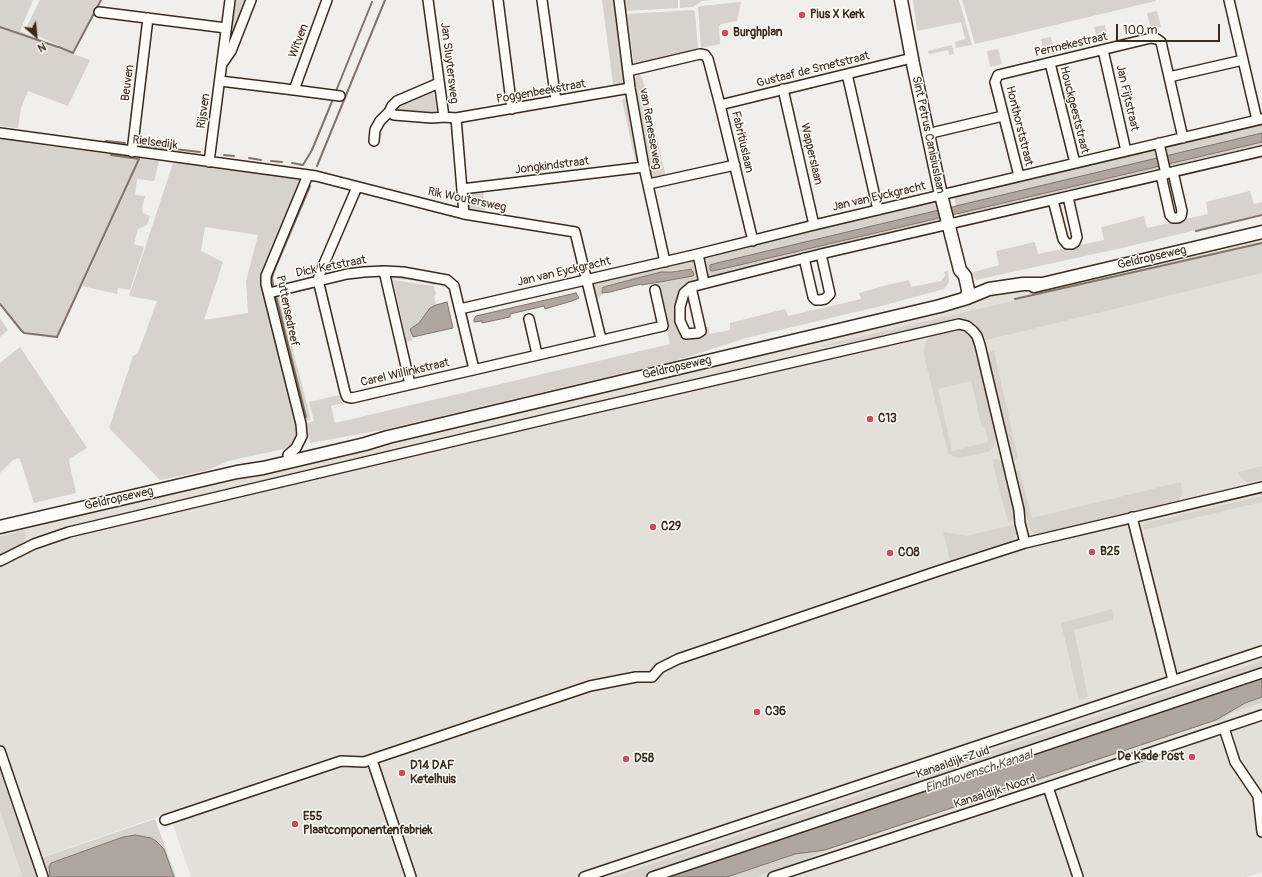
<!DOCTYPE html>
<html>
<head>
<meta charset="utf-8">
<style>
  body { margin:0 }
  #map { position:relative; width:1262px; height:877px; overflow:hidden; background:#f1efea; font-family:Pangolin,sans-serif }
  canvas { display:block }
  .north { position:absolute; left:16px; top:16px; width:40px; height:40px; -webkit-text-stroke:3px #fdfcf7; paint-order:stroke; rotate:153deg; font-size:11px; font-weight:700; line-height:16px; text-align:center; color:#3b2a1e }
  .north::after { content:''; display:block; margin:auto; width:14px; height:18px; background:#3b2a1e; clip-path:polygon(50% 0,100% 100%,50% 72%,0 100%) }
  .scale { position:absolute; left:1116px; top:24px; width:104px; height:18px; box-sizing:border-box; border:2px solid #3b2a1e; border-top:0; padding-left:5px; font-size:12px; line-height:14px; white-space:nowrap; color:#3b2a1e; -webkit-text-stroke:3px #fdfcf7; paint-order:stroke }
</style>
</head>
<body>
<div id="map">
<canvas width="1262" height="877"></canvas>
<div class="north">N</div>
<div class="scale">100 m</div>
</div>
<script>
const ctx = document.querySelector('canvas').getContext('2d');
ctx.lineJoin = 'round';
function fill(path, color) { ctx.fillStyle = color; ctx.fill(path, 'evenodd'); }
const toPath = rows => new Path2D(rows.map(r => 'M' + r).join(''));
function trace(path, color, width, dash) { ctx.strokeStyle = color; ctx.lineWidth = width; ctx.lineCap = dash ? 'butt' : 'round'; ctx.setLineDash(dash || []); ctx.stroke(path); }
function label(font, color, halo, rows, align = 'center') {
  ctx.font = font + ' Pangolin,sans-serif'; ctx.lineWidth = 3; ctx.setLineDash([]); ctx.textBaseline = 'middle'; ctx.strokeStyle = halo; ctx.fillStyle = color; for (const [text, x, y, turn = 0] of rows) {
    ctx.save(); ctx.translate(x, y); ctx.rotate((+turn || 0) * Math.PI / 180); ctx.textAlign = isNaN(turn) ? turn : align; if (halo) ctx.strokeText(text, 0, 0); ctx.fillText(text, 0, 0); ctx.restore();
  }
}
fill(toPath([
  [1262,237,1262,872,1246,877,191,877,169,813,28,862,31,877,0,877,0,536,108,506,283,468,522,411,974,298]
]), '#e3e0da');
fill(toPath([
  [0,0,33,0,20,31,73,54,90,60,68,106,28,91,21,108,18,128,0,126],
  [40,0,100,0,73,52,25,30],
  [232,0,249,0,228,52],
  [602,0,614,0,624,82,622,84,615,86,613,84],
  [625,0,678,0,678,8,626,11],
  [680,0,714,0,702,1,693,7,680,8],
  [913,0,959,0,972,45,956,48,955,42,965,39,961,22,917,31],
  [962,0,1156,0,1156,1,975,44],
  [741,2,737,21,721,24,719,26,720,44,701,48,698,7,701,6],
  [693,10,695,12,698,49,636,65,634,64,627,14],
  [1157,11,1161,27,1151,29,1147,13],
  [1105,25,1109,41,1098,43,1094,27],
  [1051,37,1055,53,1045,56,1041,39],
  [952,45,954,54,949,55,948,50,929,54,928,51],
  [998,49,1002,64,990,67,987,51],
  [640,75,642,77,665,173,664,176,652,178,646,159,649,158,634,78],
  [433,90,437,113,395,112,394,107],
  [625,98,627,100,638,159,637,161,635,160,622,100],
  [1262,124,1262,133,1167,156,1165,147],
  [0,139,159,161,154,181,137,179,135,195,145,196,142,208,143,213,150,216,147,225,138,229,134,244,144,247,130,290,118,288,117,294,82,286,140,161,57,338,20,331,0,305],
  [1262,142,1262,148,1170,170,1169,164],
  [1156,149,1158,159,956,206,954,197],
  [173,163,299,177,301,180,263,271,299,429,299,435,293,447,228,461,205,471,160,480,109,428,133,356,138,353,157,301,129,296],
  [205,227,258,235,246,281,248,313,204,320,223,262,201,251],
  [1160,166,1161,172,959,218,958,213],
  [483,191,485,211,469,209,468,193],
  [1250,191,1254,204,1262,202,1262,214,1122,248,980,279,976,280,972,274,974,272,999,265,996,251,1035,242,1038,254,1104,240,1101,227,1102,227,1144,216,1147,228,1208,214,1206,202],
  [933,201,936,202,938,210,721,262,710,265,710,270,712,271,731,267,940,218,941,223,709,279,703,256],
  [1262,242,1262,273,986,340,981,330,970,321,963,319,895,334,822,347,821,346],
  [693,259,698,281,689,283,684,287,681,292,676,319,681,334,688,338,695,338,706,335,705,327,708,327,710,334,730,330,730,323,785,309,788,316,861,299,859,293,887,285,909,280,911,287,941,281,945,276,944,272,948,271,949,282,944,289,881,306,746,338,675,361,382,430,310,443,305,424,314,421,309,402,340,395,342,403,331,406,335,423,670,344,656,282,693,276,693,269,691,268,662,272,603,286,601,289,603,295,600,296,600,298,597,299,593,283],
  [391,274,436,280,435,285,410,280,392,279],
  [393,280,434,286,436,295,434,296,436,305,419,323,410,328,412,341,407,342],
  [313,285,315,288,279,297,311,420,304,421,273,296],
  [0,318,8,330,0,337],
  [954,329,964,331,974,340,976,348,996,440,994,446,988,452,959,458,954,457,948,453,924,355,924,347,927,340,932,335],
  [971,381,982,428,985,427,988,442,952,451,938,389],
  [20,347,87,448,69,459,70,466,76,493,34,503,20,459,18,458,13,460,0,473,0,363],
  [994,351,1018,457,1016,460,1012,461,986,353],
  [997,459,1001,461,1003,466,1016,520,1008,522,992,460],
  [1262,466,1262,480,1247,483,1240,476,1238,472],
  [1020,471,1032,518,1181,482,1182,493,1179,500,1038,535,1031,531,1028,524,1015,472],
  [1262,496,1262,502,1143,530,1142,524],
  [1015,524,1018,532,1014,540,950,560,943,532,966,536],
  [25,530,26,537,25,541,22,544,0,556,0,536],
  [1112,609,1113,620,1074,630,1088,697,1079,700,1061,623],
  [1262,661,1262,670,644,877,613,877],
  [1262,697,1262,703,1231,713,1224,719,1217,722,1216,720,1245,703],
  [0,764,38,877,16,877,22,875,0,810],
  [155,819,176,877,174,877,164,849,156,841,151,838,123,837,102,845,49,874,50,877,47,877,41,858],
  [825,850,800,862,756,877,727,877,795,854]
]), '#d7d2cc');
const water = toPath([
  [1262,133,1262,142,731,267,712,271,710,270,710,265,721,262,1262,133],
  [691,269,694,274,693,276,648,284,642,285,641,284,610,292,602,293,602,289,603,287,661,272,672,272,691,269],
  [576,293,579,298,572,301,548,308,545,309,544,306,510,314,510,317,482,323,482,321,474,322,474,319,476,316,576,293],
  [447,302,453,328,413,337,410,329,419,323,430,308,436,305,447,302],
  [1262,677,1262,697,1245,703,1216,720,825,850,795,854,727,877,668,877,1225,691,1262,677],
  [135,835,151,838,156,841,164,849,174,877,50,877,49,867,51,863,123,837,135,835]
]);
fill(water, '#aea69f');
trace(water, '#80746b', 1);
trace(toPath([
  [0,27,58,47],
  [59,47,73,53,101,0],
  [336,91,372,2],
  [106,141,125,143],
  [140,145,200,152],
  [224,155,234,156],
  [249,158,261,160],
  [271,161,282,162],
  [292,163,303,165,312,150,333,99],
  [317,166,385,0],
  [1196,231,1262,215],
  [273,285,272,278,274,271,310,186],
  [283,294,311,288],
  [279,295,276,296,306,417],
  [1015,299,1262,243],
  [0,304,21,330,24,333,57,337,139,159,111,155]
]), '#80746b', 2);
const minor = toPath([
  [428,0,444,117,456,118,464,214],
  [498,0,512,109],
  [542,0,556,101],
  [619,0,630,88,644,167,665,262],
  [1229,0,1257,120],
  [99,12,226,28],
  [1103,50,1126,151],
  [1050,63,1075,163],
  [222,64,231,51,251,0],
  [628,71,700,54,705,55,708,59,720,105,753,241],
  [847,74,878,210],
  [1169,77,1243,60],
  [220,81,294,90,327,0],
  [439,83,397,101,392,106,389,112,394,115,432,118,444,117],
  [783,89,814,225],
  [294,90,340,96],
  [720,105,912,58],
  [456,118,630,88],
  [0,133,316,176,464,214,575,232,601,339],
  [927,134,1003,116],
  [374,141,375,130,380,121,389,112],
  [1159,143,1166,174],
  [132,152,148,18],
  [209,162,230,0],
  [1161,175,1170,215,1173,218,1178,218,1181,216,1182,211,1173,172],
  [1019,176,995,82,998,75,1151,38,1157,39,1161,42,1183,138],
  [649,184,735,165],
  [357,187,320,273,318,280,345,392,347,397,352,398,663,326,655,290],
  [462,189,644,167],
  [1053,200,1063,239,1067,244,1072,244,1075,242,1077,237,1068,197],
  [698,254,704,283],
  [804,258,813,297,816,300,820,300,825,299,830,294,821,254],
  [384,271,410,384],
  [691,287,821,254,1262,151],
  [691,287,701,331,698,333,686,334,680,321,680,307,684,293,691,287],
  [269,293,347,274,364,272,384,271,403,272,447,280,454,286,474,369],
  [460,309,698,254,814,225,1262,119],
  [529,319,537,354],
  [288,455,296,448,302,436,301,424,266,284,266,276,308,175],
  [1132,517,1173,680],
  [0,561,34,544,69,532,581,411,959,324,967,326,973,331,977,336,980,345,1019,510,1020,523,1025,543],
  [1224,728,1235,762,1258,796,1262,832],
  [0,751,43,877],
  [372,760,411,877],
  [1048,787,1078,877],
  [165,820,341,761,364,762,590,686,636,677,652,677,660,668,678,659,938,571,1025,543,1262,487],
  [584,877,1262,651],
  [652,877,1262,673],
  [773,877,1048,787,1262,715]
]);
const major = toPath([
  [901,0,913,64,941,195,960,270,965,276,968,290,967,298],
  [1034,286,1262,232],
  [0,527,237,472,263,468,365,444,388,437,940,306,967,298,989,289,1023,284,1042,284]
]);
trace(minor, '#3b2a1e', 12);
trace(major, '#3b2a1e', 15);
trace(minor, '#fdfcf7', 9);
trace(major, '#fdfcf7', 12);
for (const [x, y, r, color] of [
  [802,15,4,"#d1495b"],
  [725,33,4,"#d1495b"],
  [870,419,4,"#d1495b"],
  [653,527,4,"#d1495b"],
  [1092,552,4,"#d1495b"],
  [890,553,4,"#d1495b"],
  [757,712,4,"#d1495b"],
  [1192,757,4,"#d1495b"],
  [626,759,4,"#d1495b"],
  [402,773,4,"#d1495b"],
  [295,824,4,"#d1495b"]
]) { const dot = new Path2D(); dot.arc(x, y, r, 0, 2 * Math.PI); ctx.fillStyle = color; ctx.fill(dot); trace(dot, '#fdfcf7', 1.5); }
label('bold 12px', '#3b2a1e', '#fdfcf7', [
  ["Pius X Kerk",810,15],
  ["Burghplan",733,33],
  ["C13",878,419],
  ["C29",661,527],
  ["B25",1100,552],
  ["C08",898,553],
  ["C36",765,712],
  ["De Kade Post",1184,757,"right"],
  ["D58",634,759],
  ["D14 DAF",410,766],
  ["Ketelhuis",410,780],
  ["E55",303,817],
  ["Plaatcomponentenfabriek",303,831]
], 'left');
label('12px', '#3b2a1e', '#fdfcf7', [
  ["Witven",299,41,-69],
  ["Permekestraat",1071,45,-13],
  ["Jan Sluytersweg",449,63,83],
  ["Gustaaf de Smetstraat",813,70,-14],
  ["Beuven",128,83,-83],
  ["Poggenbeekstraat",541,92,-10],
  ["Jan Fijtstraat",1127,98,77],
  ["Houckgeeststraat",1074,110,76],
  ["Rijsven",204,111,-82],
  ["Honthorststraat",1019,126,76],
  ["van Renesseweg",650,129,80],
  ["Sint Petrus Canisiuslaan",928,135,78],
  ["Fabritiuslaan",742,142,77],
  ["Rielsedijk",155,143,7],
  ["Wapperslaan",811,154,77],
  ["Jongkindstraat",552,166,-7],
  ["Jan van Eyckgracht",879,197,-13],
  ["Rik Woutersweg",467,200,12],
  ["Geldropseweg",1152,258,-13],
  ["Dick Ketstraat",331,267,-11],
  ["Jan van Eyckgracht",564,272,-13],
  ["Puttensedreef",287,311,78],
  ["Geldropseweg",677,368,-13],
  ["Carel Willinkstraat",405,373,-13],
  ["Geldropseweg",119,499,-13],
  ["Kanaaldijk-Zuid",953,763,-19],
  ["Kanaaldijk-Noord",995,792,-18]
]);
label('italic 13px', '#63554b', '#fdfcf7', [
  ["Eindhovensch Kanaal",979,772,-18]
]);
</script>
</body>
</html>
